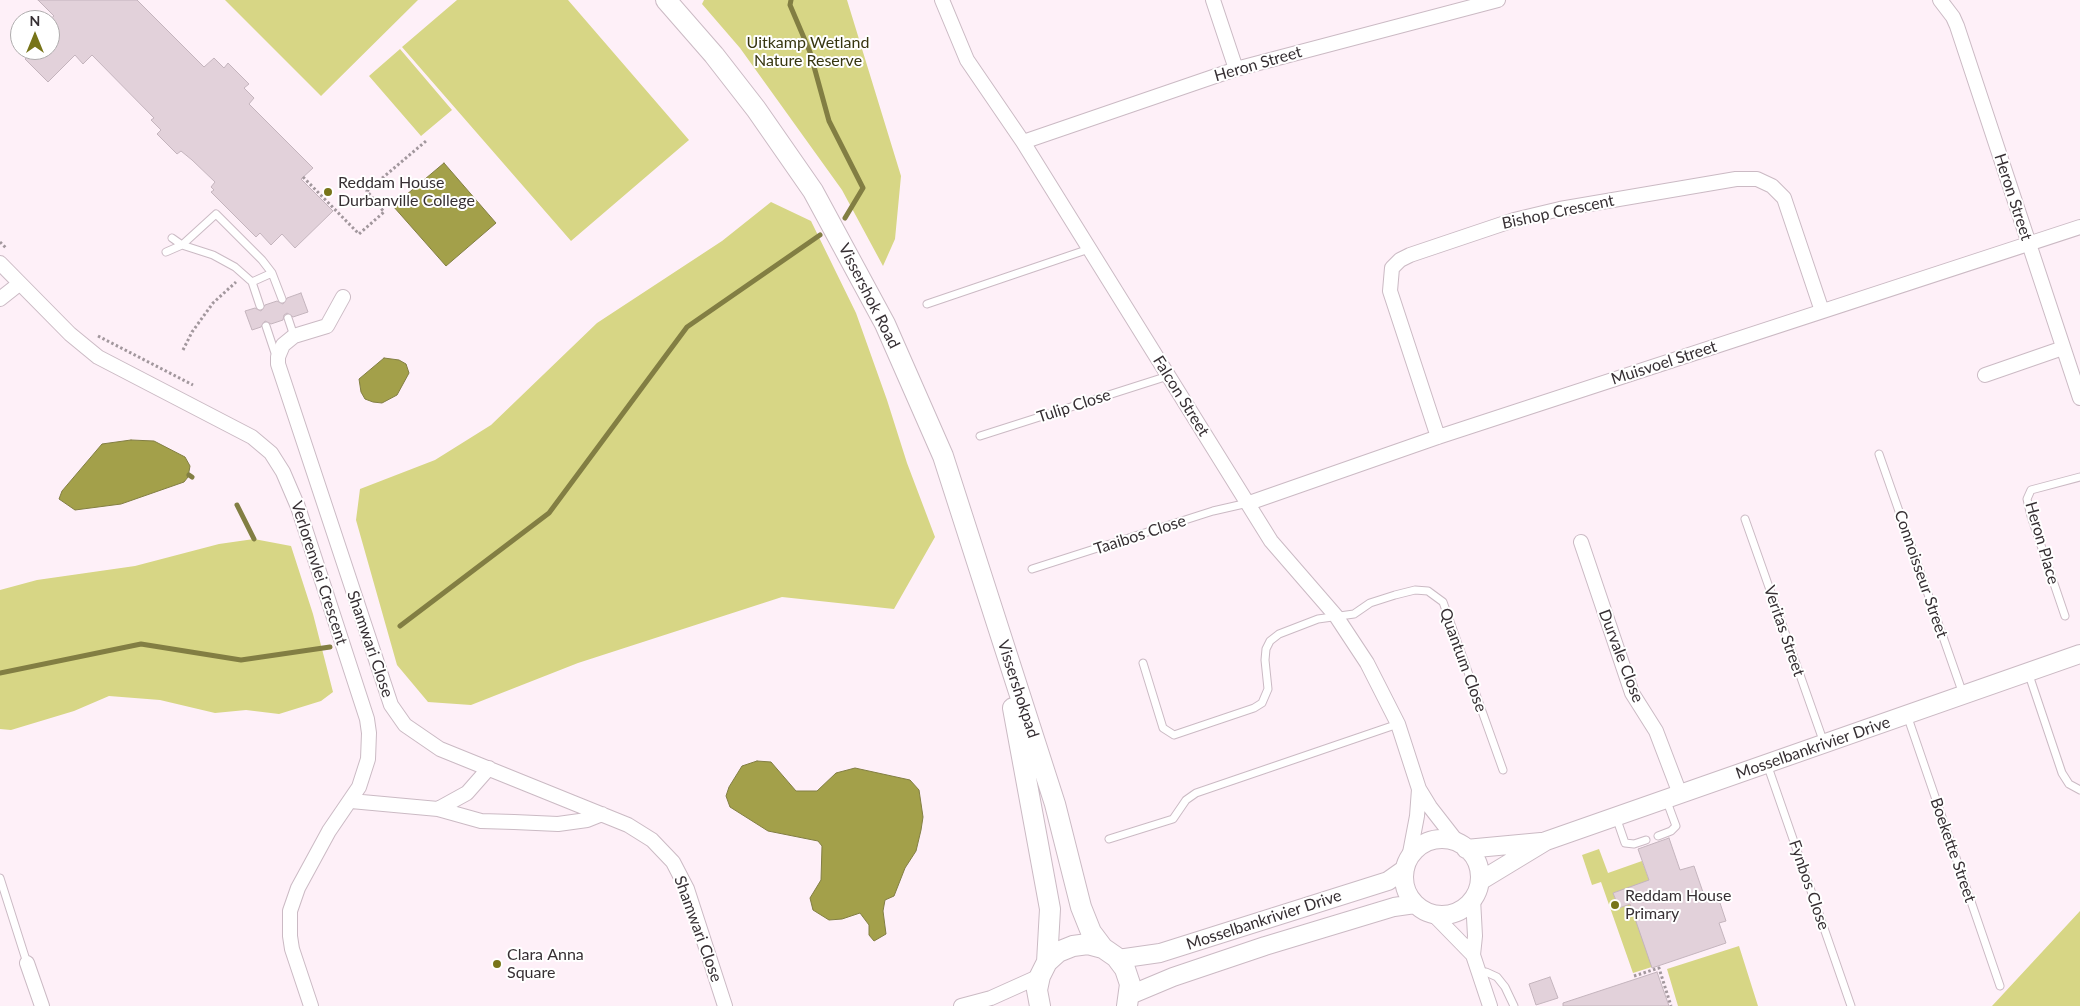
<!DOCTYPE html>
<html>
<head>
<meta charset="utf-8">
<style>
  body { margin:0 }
  #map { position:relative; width:2080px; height:1006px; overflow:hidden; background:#fef0f8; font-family:Lato,sans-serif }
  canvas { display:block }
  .north { position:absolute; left:10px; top:10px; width:50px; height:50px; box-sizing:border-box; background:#fff; border:1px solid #afacad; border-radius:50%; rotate:0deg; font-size:14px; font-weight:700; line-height:20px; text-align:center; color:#362f33 }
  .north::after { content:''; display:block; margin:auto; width:18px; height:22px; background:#777419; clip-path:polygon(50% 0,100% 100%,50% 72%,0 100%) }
</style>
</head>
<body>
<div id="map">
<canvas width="2080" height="1006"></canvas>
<div class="north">N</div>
</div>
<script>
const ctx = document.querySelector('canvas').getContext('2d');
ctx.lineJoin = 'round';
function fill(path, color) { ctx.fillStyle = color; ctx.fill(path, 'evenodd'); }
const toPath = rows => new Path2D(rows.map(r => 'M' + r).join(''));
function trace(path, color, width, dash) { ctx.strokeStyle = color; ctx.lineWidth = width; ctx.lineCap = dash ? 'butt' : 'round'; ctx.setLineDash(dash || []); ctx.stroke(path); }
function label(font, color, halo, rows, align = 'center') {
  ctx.font = font + ' Lato,sans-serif'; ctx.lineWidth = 4; ctx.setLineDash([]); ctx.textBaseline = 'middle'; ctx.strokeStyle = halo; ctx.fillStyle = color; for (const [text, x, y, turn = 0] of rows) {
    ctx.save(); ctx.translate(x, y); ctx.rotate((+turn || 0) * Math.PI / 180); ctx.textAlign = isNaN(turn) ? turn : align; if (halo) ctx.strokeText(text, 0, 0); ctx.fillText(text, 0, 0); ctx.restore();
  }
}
fill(toPath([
  [225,0,418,0,321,96],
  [457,0,568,0,689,140,571,241,402,47],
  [704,0,847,0,901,176,895,239,883,266,842,190,740,48,702,4],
  [400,49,452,110,421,136,369,76],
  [771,202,811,221,856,313,887,400,907,463,935,537,894,609,782,597,578,663,471,705,428,702,397,665,356,520,360,489,435,460,491,425,597,323,722,241],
  [254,539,291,546,313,614,333,692,321,701,279,714,246,710,215,713,160,700,109,696,74,711,11,730,0,729,0,590,37,580,135,566,219,544],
  [1599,849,1608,873,1642,861,1650,882,1613,893,1619,908,1639,901,1658,965,1633,973,1601,882,1592,885,1582,855],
  [2080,911,2080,1006,1992,1006],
  [1739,946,1758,1006,1678,1006,1667,969]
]), '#d7d685');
const water = toPath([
  [444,163,496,223,446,266,393,206,444,163],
  [384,358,399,360,406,364,409,373,397,395,382,403,373,402,365,399,361,392,359,379,384,358],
  [131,440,154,441,185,457,190,466,188,477,184,482,121,504,75,510,59,499,62,491,102,444,131,440],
  [757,761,771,762,796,791,817,791,836,773,855,768,910,780,919,790,923,817,921,830,916,851,905,868,894,896,885,900,883,911,886,934,874,941,869,935,869,925,860,913,842,919,829,920,813,910,810,898,821,880,822,846,818,841,768,831,730,807,726,796,729,787,742,766,757,761]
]);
fill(water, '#a3a04a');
trace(water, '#827e43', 1);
trace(toPath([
  [791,0,790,5,810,52,829,121,863,188,845,218],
  [189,475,192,477],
  [237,505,254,539],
  [400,626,549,513,687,327,820,235],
  [0,673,141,644,241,660,330,647]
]), '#827e43', 5);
const building = toPath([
  [38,0,137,0,204,67,214,58,224,68,228,63,249,84,244,88,254,98,249,104,313,168,301,179,333,211,295,248,282,234,271,245,260,233,256,237,211,192,214,190,211,187,215,182,192,160,181,151,177,154,157,134,161,130,151,120,154,118,92,55,83,64,75,55,48,82,25,59,34,50,50,50,50,19,54,16,38,0],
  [301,293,308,312,293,317,287,313,284,315,283,320,271,324,265,321,261,327,252,330,245,311,255,308,261,311,265,305,277,301,283,304,287,298,301,293],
  [1669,838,1680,870,1694,866,1706,901,1718,897,1726,921,1719,923,1726,943,1652,968,1630,904,1619,908,1613,893,1649,880,1638,849,1669,838],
  [1657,972,1669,1006,1563,1006,1563,1003,1657,972],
  [1550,977,1558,998,1536,1005,1529,984,1550,977]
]);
fill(building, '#e2d1da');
trace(building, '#c4b4bd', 1);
const service = toPath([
  [172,238,182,245,213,255,235,267,252,282,260,306],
  [166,252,182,245,216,214,262,260,272,273,282,299],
  [252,282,272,273],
  [927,304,1089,249],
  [288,318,294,336],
  [266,326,276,356],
  [980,436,1168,376],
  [1879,454,1963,694],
  [1745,519,1824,743],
  [1032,569,1213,511,1248,503],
  [2065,616,2031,516,2027,499,2031,490,2080,477],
  [1143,663,1163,728,1174,735,1254,708,1262,703,1268,689,1265,660,1266,649,1270,641,1279,634,1318,619,1354,614,1370,603,1395,595,1415,590,1428,591,1443,602,1503,770],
  [2028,672,2062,773,2069,784,2080,790],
  [1907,715,2000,986],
  [1767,764,1851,1006],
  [1616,817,1625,843,1634,844,1646,840],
  [1658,836,1671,831,1676,826,1666,799],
  [1109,839,1173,819,1186,800,1196,793,1398,724],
  [0,878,27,963],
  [1479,972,1486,972,1497,977,1505,987,1514,1006]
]);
const minor = toPath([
  [942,0,967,60,1023,142,1271,541,1336,616,1367,663,1398,724,1419,789,1430,807,1458,843],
  [1213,0,1236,69],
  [1940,0,1953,17,1957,26,2080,398],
  [1023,142,1236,69,1498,0],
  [0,263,70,334,98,357,252,437,271,453,283,472,298,507,367,719,369,733,368,759,359,787,329,831,298,888,290,911,290,936,292,949,311,1006],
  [343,297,327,326,294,336,283,345,278,357,278,364,391,705,405,725,440,749,628,825,652,840,673,862,687,889,725,1006],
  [0,299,19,284],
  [1985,375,2063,348],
  [1438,437,1390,291,1392,268,1400,260,1410,255,1514,220,1560,209,1736,179,1757,179,1772,186,1784,198,1822,311],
  [1249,503,1438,437,2080,227],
  [1581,542,1632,693,1656,731,1680,794],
  [351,801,438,809,467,793,489,768],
  [438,809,481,821,514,822,558,824,587,820,602,814],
  [1409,858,1417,816,1419,789],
  [1473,899,1475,936,1473,955,1490,1006],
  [1433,914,1473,955],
  [27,963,42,1006],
  [961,1006,991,998,1040,976]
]);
const tertiary = toPath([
  '1404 877a38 38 0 1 1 76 0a38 38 0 1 1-76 0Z',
  [1466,849,1541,842],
  [1480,881,1546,841,2080,654],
  [1118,959,1160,953,1388,881,1405,869],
  [1130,995,1173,977,1265,946,1394,907,1415,904]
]);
const secondary = toPath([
  [666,0,714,55,756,109,813,191,885,324,943,456,1055,804,1081,907,1091,932,1103,948],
  [1013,708,1050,909,1047,962],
  [1040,1006,1037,990,1040,976,1047,962,1058,952,1073,946,1088,944,1103,948,1116,957,1125,969,1130,984,1127,1006]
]);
trace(service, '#cbbac4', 9);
trace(minor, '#cbbac4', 16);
trace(tertiary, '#cbbac4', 20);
trace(secondary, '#cbbac4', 22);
trace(toPath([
  [303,177,359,234,384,212,367,191,426,141],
  [0,242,7,249],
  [98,336,193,385],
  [183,350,192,332,213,303,236,282],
  [1634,976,1659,968,1671,1006]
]), '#a2979d', 3, [2.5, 2.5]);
trace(service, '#fff', 7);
trace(minor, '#fff', 14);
trace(tertiary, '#fff', 18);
trace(secondary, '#fff', 20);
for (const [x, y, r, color] of [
  [328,192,5,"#777419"],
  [1615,905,5,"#777419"],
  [497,964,5,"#777419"]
]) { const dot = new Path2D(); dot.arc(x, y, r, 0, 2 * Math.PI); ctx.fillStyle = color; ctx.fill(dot); trace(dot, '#fff', 2); }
label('16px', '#373610', '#fff', [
  ["Uitkamp Wetland",808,43],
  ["Nature Reserve",808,61]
]);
label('16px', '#362f33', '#fff', [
  ["Heron Street",1258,64,-16],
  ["Heron Street",2013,197,72],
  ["Bishop Crescent",1558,212,-12],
  ["Vissershok Road",869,296,63],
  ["Muisvoel Street",1664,363,-18],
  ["Falcon Street",1181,396,58],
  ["Tulip Close",1074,406,-18],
  ["Taaibos Close",1140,535,-18],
  ["Heron Place",2042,543,74],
  ["Verlorenvlei Crescent",319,573,72],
  ["Connoisseur Street",1921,574,71],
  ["Veritas Street",1784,631,71],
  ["Shamwari Close",370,644,71],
  ["Durvale Close",1621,656,69],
  ["Quantum Close",1463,660,70],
  ["Vissershokpad",1018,689,72],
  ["Mosselbankrivier Drive",1813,748,-19],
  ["Boekette Street",1953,850,71],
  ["Fynbos Close",1809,885,71],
  ["Mosselbankrivier Drive",1264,920,-18],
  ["Shamwari Close",698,929,70]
]);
label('16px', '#362f33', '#fff', [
  ["Reddam House",338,183],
  ["Durbanville College",338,201],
  ["Reddam House",1625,896],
  ["Primary",1625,914],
  ["Clara Anna",507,955],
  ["Square",507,973]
], 'left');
</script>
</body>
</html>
